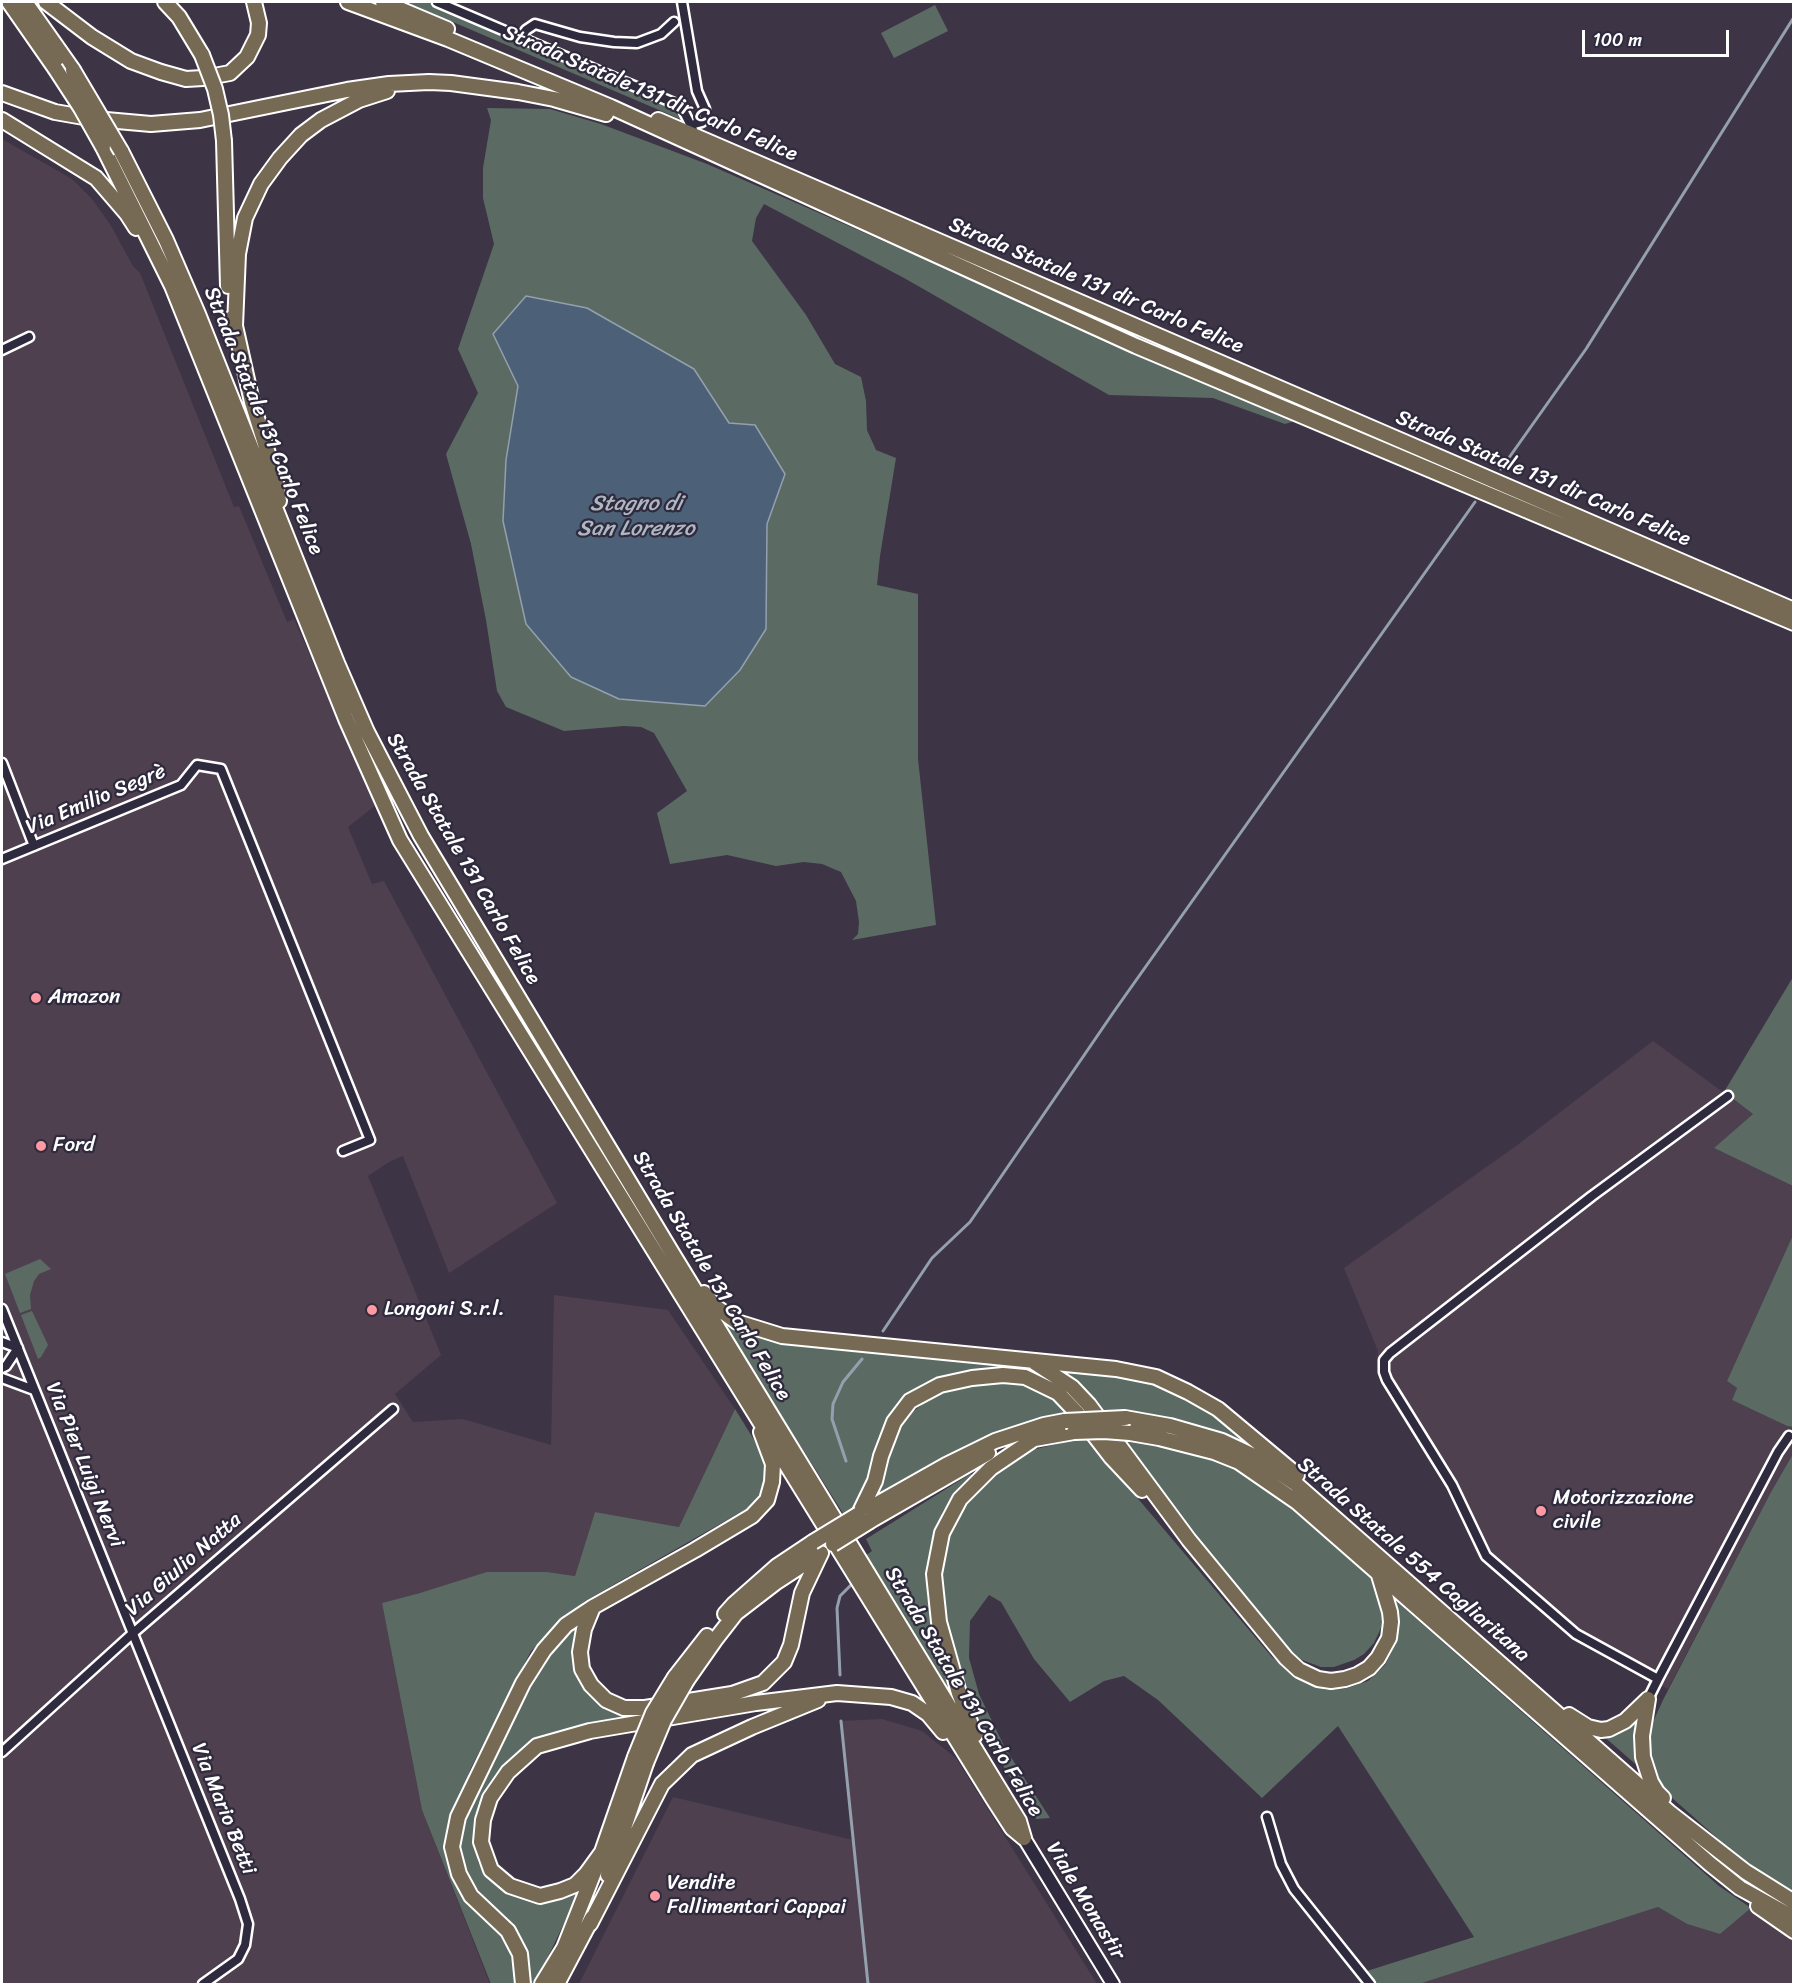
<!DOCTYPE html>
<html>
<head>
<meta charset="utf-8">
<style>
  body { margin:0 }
  #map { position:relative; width:1795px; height:1986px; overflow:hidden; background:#3d3445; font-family:Sriracha,sans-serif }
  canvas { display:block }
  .frame { position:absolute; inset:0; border:3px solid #fff; pointer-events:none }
  .scale { position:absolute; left:1582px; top:30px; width:147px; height:27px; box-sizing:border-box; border:3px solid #fff; border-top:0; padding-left:8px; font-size:18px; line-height:21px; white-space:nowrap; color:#fff; -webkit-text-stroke:4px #2f2a3d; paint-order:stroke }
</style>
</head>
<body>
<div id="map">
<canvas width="1795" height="1986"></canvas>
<div class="frame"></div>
<div class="scale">100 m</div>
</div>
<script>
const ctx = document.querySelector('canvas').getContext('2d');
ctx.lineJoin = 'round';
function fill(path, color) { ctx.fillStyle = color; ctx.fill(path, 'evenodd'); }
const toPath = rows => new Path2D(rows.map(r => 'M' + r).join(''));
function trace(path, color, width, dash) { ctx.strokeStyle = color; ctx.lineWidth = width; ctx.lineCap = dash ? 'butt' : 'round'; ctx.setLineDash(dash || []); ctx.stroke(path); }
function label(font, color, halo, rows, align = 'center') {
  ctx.font = font + ' Sriracha,sans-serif'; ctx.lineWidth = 4.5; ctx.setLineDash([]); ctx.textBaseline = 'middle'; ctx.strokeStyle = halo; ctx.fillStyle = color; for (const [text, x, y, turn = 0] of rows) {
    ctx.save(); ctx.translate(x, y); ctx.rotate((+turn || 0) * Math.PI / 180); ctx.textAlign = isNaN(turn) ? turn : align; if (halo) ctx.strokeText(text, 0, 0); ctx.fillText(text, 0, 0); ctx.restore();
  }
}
fill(toPath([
  [2,139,72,179,92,199,110,224,133,266,140,273,234,507,239,506,287,622,294,619,376,805,348,827,372,884,384,881,557,1203,449,1273,403,1156,389,1162,368,1176,441,1355,395,1394,413,1422,463,1419,551,1445,554,1295,668,1310,735,1409,679,1527,595,1512,575,1576,547,1572,420,1593,382,1603,422,1810,490,1984,2,1984],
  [1653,1041,1753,1114,1714,1148,1793,1186,1793,1235,1727,1381,1737,1388,1732,1400,1787,1426,1793,1427,1793,1454,1771,1492,1668,1689,1590,1649,1567,1634,1478,1557,1450,1492,1413,1433,1377,1367,1378,1351,1344,1268,1516,1146],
  [882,1719,922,1731,956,1758,1097,1984,579,1984,673,1797,853,1840,841,1721],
  [1658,1907,1687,1924,1720,1934,1751,1908,1793,1937,1793,1984,1419,1984]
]), '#4e404f');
fill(toPath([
  [406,2,427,2,674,109,680,119],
  [935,5,948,31,894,58,881,33],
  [487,108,550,109,601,124,707,164,1295,421,1285,424,1213,398,1109,395,904,278,764,204,756,218,752,241,806,315,835,364,861,377,866,401,867,430,876,450,896,458,880,556,877,585,918,594,918,759,936,925,852,940,858,934,859,922,856,901,841,872,822,864,804,862,776,866,727,855,670,864,657,813,687,791,654,733,641,727,624,726,564,731,506,707,497,691,486,620,471,544,446,454,478,393,458,349,494,244,483,198,483,168,491,120],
  [1793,977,1793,1186,1714,1148,1753,1114,1724,1092],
  [1793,1235,1793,1427,1787,1426,1732,1400,1737,1388,1727,1381],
  [40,1259,51,1269,39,1274,34,1281,30,1295,31,1309,20,1313,5,1274],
  [32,1311,48,1345,41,1357,38,1359,21,1315],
  [719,1316,738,1328,1029,1366,1074,1396,1078,1407,1069,1397,1047,1379,1025,1372,983,1369,939,1379,904,1399,865,1493,854,1509,844,1515],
  [1059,1370,1150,1382,1180,1394,1210,1410,1267,1457,1220,1434,1180,1421,1142,1412,1098,1411,1072,1381],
  [981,1381,1007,1381,1042,1388,1059,1399,1093,1440,1118,1475,1272,1657,1304,1682,1326,1690,1344,1689,1368,1681,1385,1665,1397,1642,1395,1600,1719,1886,1751,1908,1720,1934,1687,1924,1658,1907,1419,1984,1376,1984,1367,1971,1474,1937,1338,1726,1262,1798,1158,1700,1124,1676,1104,1681,1070,1702,1034,1659,1001,1602,989,1595,970,1621,969,1658,979,1694,1005,1748,1050,1818,1036,1819,986,1738,975,1712,944,1616,939,1592,940,1562,951,1525,965,1500,1001,1467,1032,1450,1065,1442,1051,1418,1006,1430,969,1444,876,1500,891,1443,896,1433,910,1414,933,1396,955,1387],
  [735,1409,764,1456,766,1472,760,1494,748,1508,585,1601,531,1651,471,1768,447,1833,449,1863,460,1887,501,1932,508,1946,515,1969,514,1984,491,1984,422,1810,382,1603,420,1593,487,1572,547,1572,575,1576,595,1512,679,1527],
  [1121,1440,1176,1448,1227,1462,1282,1498,1371,1577,1379,1593,1383,1617,1381,1628,1374,1643,1364,1654,1354,1660,1334,1667,1321,1667,1302,1660,1286,1649],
  [1793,1454,1793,1894,1751,1868,1662,1789,1651,1766,1649,1748,1652,1724,1663,1700,1771,1492],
  [970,1474,973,1475,956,1492,943,1511,933,1542,927,1569,927,1594,931,1619,958,1701,955,1702,865,1556,872,1551,866,1539],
  [581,1621,573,1645,574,1665,583,1684,645,1713,644,1716,600,1723,554,1733,519,1751,491,1781,480,1803,475,1834,478,1862,488,1879,517,1897,537,1903,562,1899,580,1890,535,1984,527,1984,527,1953,520,1935,467,1878,460,1861,458,1840,463,1815,530,1682,553,1646],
  [1641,1710,1641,1769,1600,1733]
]), '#5b6b63');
const water = toPath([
  [526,296,587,308,694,369,729,423,755,425,785,474,767,524,766,629,740,670,705,706,619,699,571,677,526,624,503,521,506,460,518,386,493,334,526,296]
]);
fill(water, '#4c6177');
trace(water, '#94a0ad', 1.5);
trace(toPath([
  [1501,469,1586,349,1794,17],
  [883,1331,932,1258,970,1222,1115,1010,1475,502],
  [846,1461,832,1419,833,1404,843,1382,862,1359],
  [840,1675,837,1608,840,1596,853,1583],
  [841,1721,868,1984]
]), '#94a0ad', 3);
const minor = toPath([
  [437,2,681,106,696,136],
  [682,2,697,91,705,109,705,117,702,122,691,125],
  [521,38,526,30,535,24,580,37,614,42,637,43,661,34,674,22],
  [2,350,29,337],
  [2,763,34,846],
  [2,859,181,785,197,765,221,769,370,1140,343,1151],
  [2,1309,240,1899,248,1924,245,1945,238,1959,203,1984],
  [2,1342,18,1348],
  [2,1368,6,1366,18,1348],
  [2,1378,34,1390],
  [1658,1679,1778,1452,1789,1436],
  [1648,1699,1658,1679,1576,1634,1486,1556,1452,1485,1387,1380,1384,1372,1384,1360,1390,1353,1592,1196,1728,1096],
  [2,1752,132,1634,393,1409],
  [1267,1817,1281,1864,1294,1889,1370,1984]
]);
const secondary = toPath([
  [1024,1838,1113,1984]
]);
const trunk = toPath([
  [9,2,55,68],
  [25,2,73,70],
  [46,2,92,37,131,61,161,72,186,79,203,78,230,73,247,57,258,35,259,23,254,2],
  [165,2,179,17,202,55],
  [348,2,448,39,611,107,1136,346,1794,623],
  [383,2,447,29],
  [2,93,55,112,95,119,151,124,200,120,347,90,389,84,429,82,451,83,518,92,554,99,606,114],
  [2,120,96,178,127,214,136,228],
  [658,120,1794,610],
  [224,141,228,286],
  [103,147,172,286,346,719,400,840,994,1800,1012,1828,1024,1838],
  [121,151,166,240,198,314,337,663,367,732,421,836,672,1253,1019,1821,1024,1838],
  [233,317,252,402,275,476,279,501],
  [235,326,238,254,245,218,261,184,280,158,301,135,321,120,359,100,387,91],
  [704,1293,716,1307,737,1322,782,1336,1116,1369,1156,1377,1188,1392,1218,1409,1297,1475],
  [1032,1361,1072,1387,1089,1405,1189,1540,1286,1658,1299,1670,1318,1679,1331,1681,1345,1679,1357,1675,1369,1668,1378,1658,1389,1638,1391,1622,1390,1612,1378,1572],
  [1125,1418,1170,1426,1222,1441,1254,1456,1296,1484,1669,1812,1746,1872,1794,1902],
  [1130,1433,1159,1438,1214,1452,1239,1462,1297,1502,1710,1864,1740,1888,1794,1918],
  [1029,1440,1074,1432],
  [861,1513,946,1465,995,1441,1044,1425,1065,1421],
  [859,1514,875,1481,881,1456,894,1422,910,1401,940,1385,972,1378,1003,1375,1025,1377,1058,1393,1077,1413,1111,1457,1142,1490],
  [870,1521,988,1453],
  [593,1607,584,1629,580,1652,582,1669,591,1685,606,1700,624,1708,645,1708,732,1694,763,1683,784,1662,791,1645,802,1593,821,1553],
  [725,1614,734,1604,777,1566,813,1542],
  [675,1677,707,1636],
  [687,1680,715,1640,736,1613,775,1583,821,1553],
  [1648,1699,1642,1736,1643,1757,1651,1782,1657,1792,1663,1798],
  [1569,1715,1588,1727,1601,1730,1609,1729,1625,1721,1648,1699],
  [975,1735,959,1693,939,1622,934,1574,942,1533,960,1499,991,1468,1037,1437],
  [602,1852,586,1874,575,1885,560,1891,540,1896,510,1886,491,1870,481,1842,483,1820,490,1798,508,1772,537,1746,590,1731,756,1703,837,1693,891,1697,912,1703,928,1714,943,1732],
  [608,1875,646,1763],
  [1758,1906,1794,1931],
  [590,1924,662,1784,692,1755,752,1727,818,1700],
  [523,1984,520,1954,508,1931,471,1896,459,1874,452,1847,458,1817,523,1683,544,1650,566,1625,593,1607,695,1550,752,1516,767,1500,772,1482,773,1464,761,1432],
  [542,1984,564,1948,602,1852,635,1757],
  [557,1984,592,1918]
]);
trace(minor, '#fff', 13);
trace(secondary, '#fff', 16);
trace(trunk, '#fff', 18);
trace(minor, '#2f2a3d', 8);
trace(secondary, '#2f2a3d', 12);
trace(trunk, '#776a54', 14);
const trunkBridge = toPath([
  [202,55,215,89,221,115,224,141],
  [55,68,81,108,103,147],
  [73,70,121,151],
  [1065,1421,1125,1418],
  [1074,1432,1104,1431,1130,1433],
  [813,1542,859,1514],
  [833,1544,870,1521],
  [635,1757,653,1713,675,1677],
  [646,1763,664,1720,687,1680]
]);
trace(trunkBridge, '#fff', 18, []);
trace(trunkBridge, '#776a54', 14);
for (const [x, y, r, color] of [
  [36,998,6,"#ff9aa2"],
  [41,1146,6,"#ff9aa2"],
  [372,1310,6,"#ff9aa2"],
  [1541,1511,6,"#ff9aa2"],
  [655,1896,6,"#ff9aa2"]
]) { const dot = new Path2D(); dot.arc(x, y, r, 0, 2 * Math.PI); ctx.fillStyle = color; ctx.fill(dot); trace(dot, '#2f2a3d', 2); }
label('21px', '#fff', '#2f2a3d', [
  ["Strada Statale 131 dir Carlo Felice",650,94,23],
  ["Strada Statale 131 dir Carlo Felice",1096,286,23],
  ["Strada Statale 131 Carlo Felice",263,421,68],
  ["Strada Statale 131 dir Carlo Felice",1543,479,23],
  ["Via Emilio Segrè",96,800,-23],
  ["Strada Statale 131 Carlo Felice",463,859,60],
  ["Strada Statale 131 Carlo Felice",711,1276,59],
  ["Via Pier Luigi Nervi",84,1465,68],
  ["Strada Statale 554 Cagliaritana",1413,1560,41],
  ["Via Giulio Natta",184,1565,-41],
  ["Strada Statale 131 Carlo Felice",963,1692,59],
  ["Via Mario Betti",223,1809,68],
  ["Viale Monastir",1085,1901,59]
]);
label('21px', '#fff', '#2f2a3d', [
  ["Amazon",48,998],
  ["Ford",53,1146],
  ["Longoni S.r.l.",384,1310],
  ["Motorizzazione",1553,1499],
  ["civile",1553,1523],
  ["Vendite",667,1884],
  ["Fallimentari Cappai",667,1908]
], 'left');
label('italic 22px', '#aeb8c2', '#2f2a3d', [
  ["Stagno di",636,504],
  ["San Lorenzo",636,529]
]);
</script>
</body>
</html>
